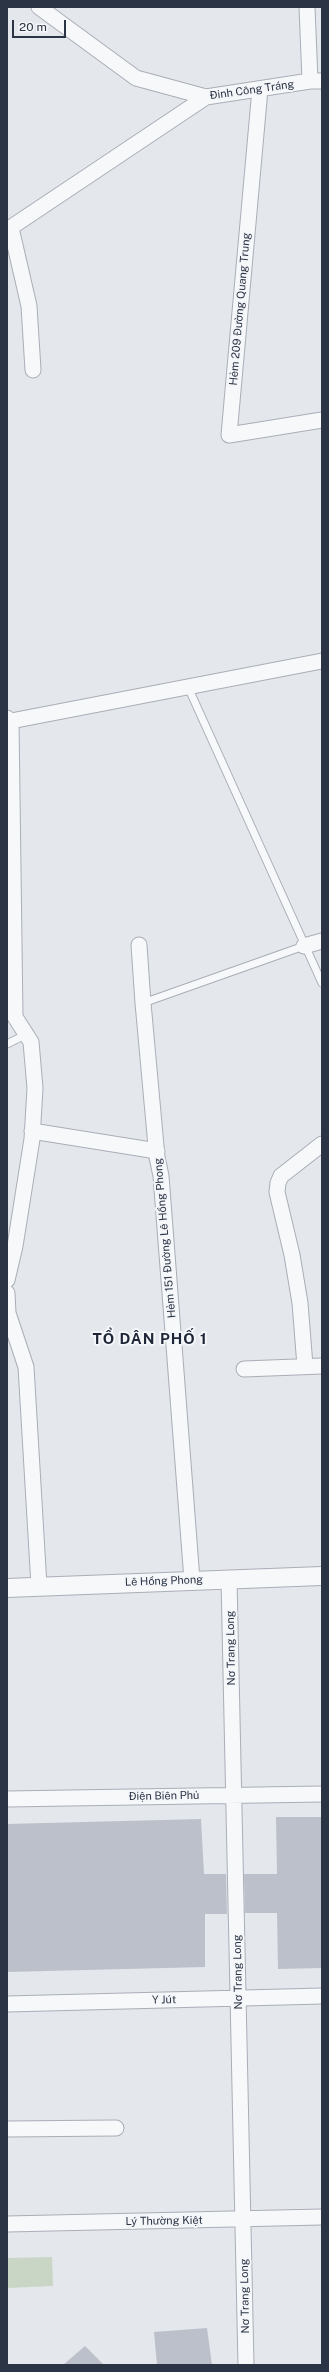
<!DOCTYPE html>
<html>
<head>
<meta charset="utf-8">
<style>
  body { margin:0 }
  #map { position:relative; width:329px; height:2372px; overflow:hidden; background:#e4e7ec; font-family:"Public Sans",sans-serif }
  canvas { display:block }
  .frame { position:absolute; inset:0; border:8px solid #2b3445; pointer-events:none }
  .scale { position:absolute; left:12px; top:20px; width:54px; height:18px; box-sizing:border-box; border:2px solid #2b3445; border-top:0; padding-left:5px; font-size:12px; line-height:14px; white-space:nowrap; color:#2b3445; -webkit-text-stroke:3px #f4f6f9; paint-order:stroke }
</style>
</head>
<body>
<div id="map">
<canvas width="329" height="2372"></canvas>
<div class="frame"></div>
<div class="scale">20 m</div>
</div>
<script>
const ctx = document.querySelector('canvas').getContext('2d');
ctx.lineJoin = 'round';
function fill(path, color) { ctx.fillStyle = color; ctx.fill(path, 'evenodd'); }
const toPath = rows => new Path2D(rows.map(r => 'M' + r).join(''));
function trace(path, color, width, dash) { ctx.strokeStyle = color; ctx.lineWidth = width; ctx.lineCap = dash ? 'butt' : 'round'; ctx.setLineDash(dash || []); ctx.stroke(path); }
function label(font, color, halo, rows, align = 'center') {
  ctx.font = font + ' "Public Sans",sans-serif'; ctx.lineWidth = 4; ctx.setLineDash([]); ctx.textBaseline = 'middle'; ctx.strokeStyle = halo; ctx.fillStyle = color; for (const [text, x, y, turn = 0] of rows) {
    ctx.save(); ctx.translate(x, y); ctx.rotate((+turn || 0) * Math.PI / 180); ctx.textAlign = isNaN(turn) ? turn : align; if (halo) ctx.strokeText(text, 0, 0); ctx.fillText(text, 0, 0); ctx.restore();
  }
}
fill(toPath([
  [52,2257,53,2286,7,2288,7,2258]
]), '#c9d6c5');
fill(toPath([
  [276,1817,322,1817,322,1968,278,1969,277,1913,245,1913,244,1874,277,1874],
  [201,1819,204,1874,226,1874,227,1914,205,1914,205,1967,7,1972,7,1824],
  [207,2328,212,2365,157,2365,154,2332],
  [85,2346,104,2365,63,2365]
]), '#bbc0ca');
const service = toPath([
  [188,687,322,983],
  [143,1003,304,946],
  [7,1044,27,1034]
]);
const minor = toPath([
  [39,7,136,78,206,97,310,81,322,81],
  [307,7,310,81],
  [260,89,229,435,322,420],
  [11,228,29,306,33,370],
  [7,230,206,97],
  [7,718,11,721,15,1017,31,1042,35,1088,32,1139,15,1246,7,1280],
  [11,721,322,661],
  [139,945,143,1003,157,1157,161,1176,192,1580],
  [304,946,322,941],
  [32,1131,157,1151],
  [7,1293,8,1313,26,1367,39,1586],
  [305,1366,300,1303,292,1255,277,1192,278,1183,281,1176,322,1144],
  [244,1369,322,1366],
  [229,1579,246,2365],
  [7,1799,322,1794],
  [7,2004,322,1996],
  [7,2129,116,2128],
  [7,2224,322,2217]
]);
const tertiary = toPath([
  [7,1588,322,1576]
]);
trace(service, '#a9aeb7', 9);
trace(minor, '#a9aeb7', 17);
trace(tertiary, '#a9aeb7', 20);
trace(service, '#f7f8fa', 7);
trace(minor, '#f7f8fa', 15);
trace(tertiary, '#f7f8fa', 18);
label('11px', '#2b3445', '#f4f6f9', [
  ["Đinh Công Tráng",252,90,-8],
  ["Hẻm 209 Đường Quang Trung",240,309,-85],
  ["Hẻm 151 Đường Lê Hồng Phong",165,1238,-95],
  ["Lê Hồng Phong",164,1581,-2],
  ["Nơ Trang Long",231,1648,-91],
  ["Điện Biên Phủ",164,1796,-1],
  ["Nơ Trang Long",238,1972,-91],
  ["Y Jút",164,2000,-1],
  ["Lý Thường Kiệt",164,2221,-1],
  ["Nơ Trang Long",245,2296,-91]
]);
ctx.letterSpacing = '1px';
label('bold 15px', '#1d2536', '#f4f6f9', [
  ["TỔ DÂN PHỐ 1",150,1339]
]);
ctx.letterSpacing = '0px';
</script>
</body>
</html>
